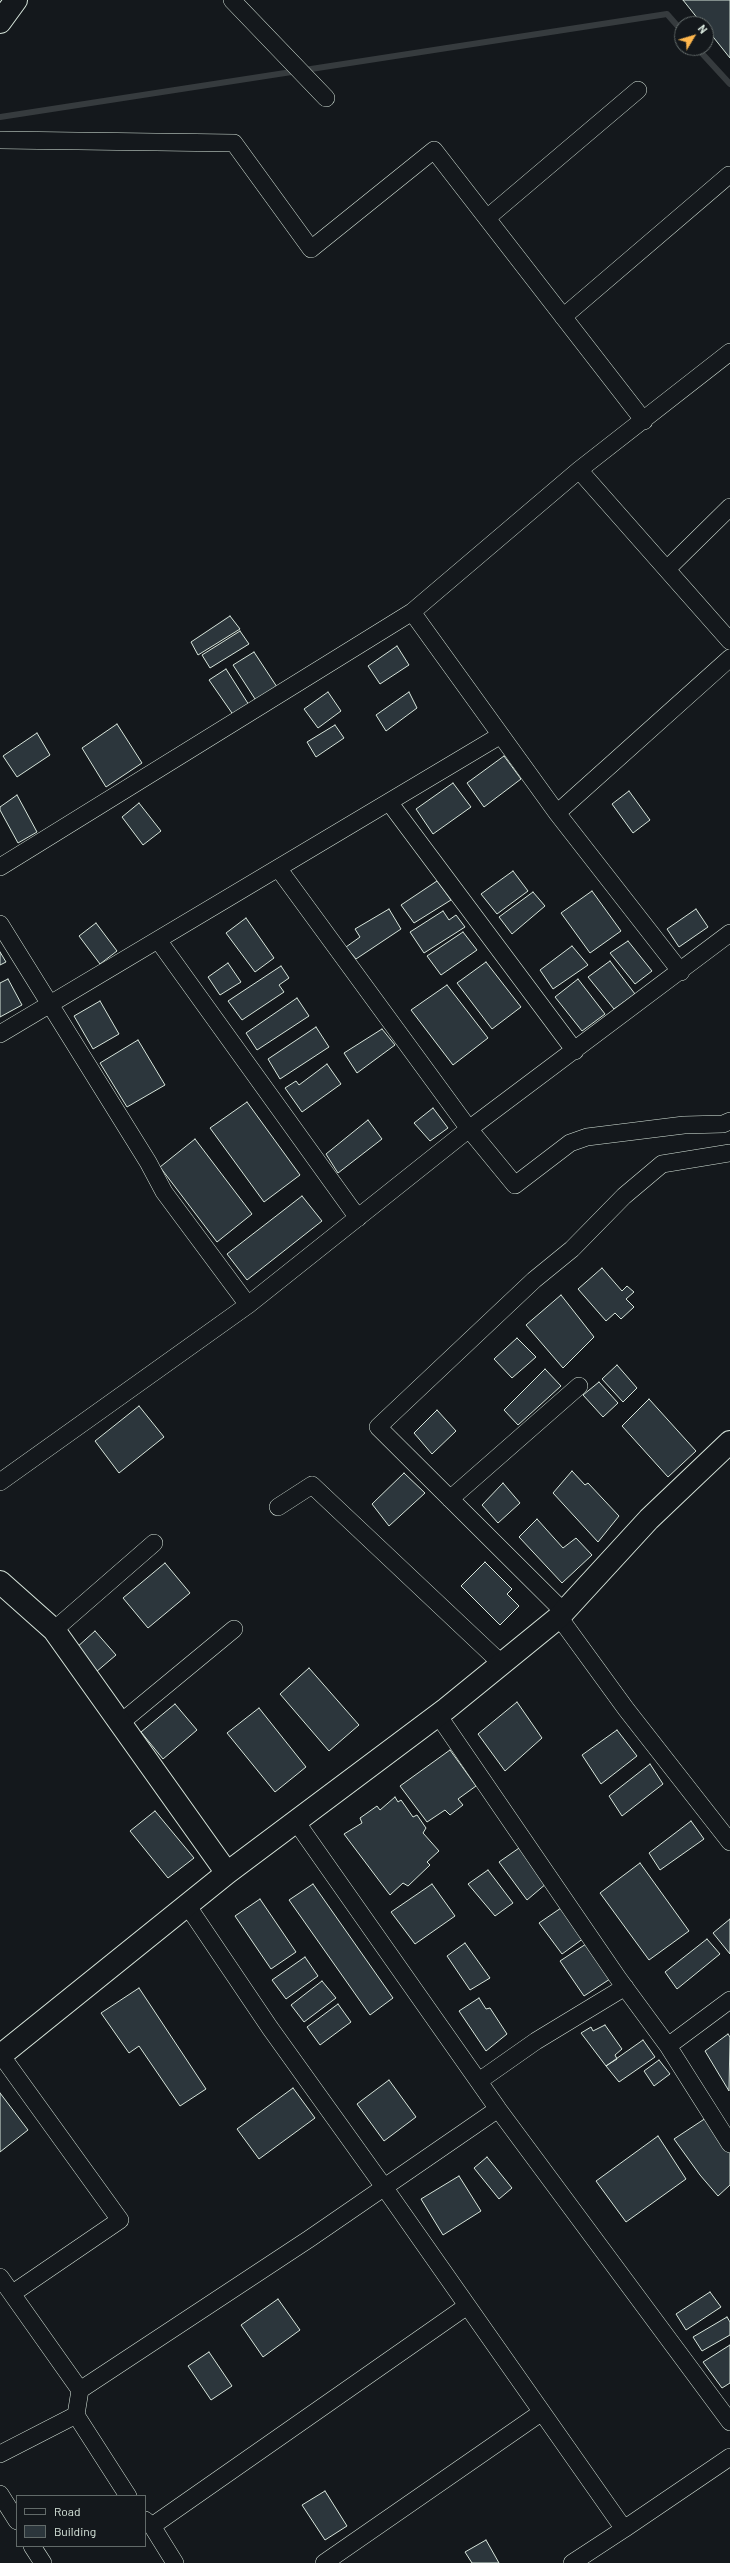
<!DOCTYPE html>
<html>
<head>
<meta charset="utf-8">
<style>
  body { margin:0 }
  #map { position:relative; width:730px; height:2563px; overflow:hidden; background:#14181c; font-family:Barlow,sans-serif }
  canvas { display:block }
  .legend { position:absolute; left:16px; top:2495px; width:130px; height:52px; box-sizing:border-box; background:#14181c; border:1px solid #626a69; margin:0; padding:5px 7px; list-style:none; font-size:12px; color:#d8e6dc }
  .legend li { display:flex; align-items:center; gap:8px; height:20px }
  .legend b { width:20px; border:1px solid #626a69 }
  .north { position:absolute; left:674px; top:16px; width:40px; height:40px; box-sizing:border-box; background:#14181c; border:1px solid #626a69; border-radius:50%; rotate:52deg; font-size:11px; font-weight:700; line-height:16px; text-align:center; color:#d8e6dc }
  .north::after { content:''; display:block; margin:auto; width:14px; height:18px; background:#ffb74d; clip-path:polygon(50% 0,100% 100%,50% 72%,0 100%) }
</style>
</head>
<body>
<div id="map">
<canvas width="730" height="2563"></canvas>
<ul class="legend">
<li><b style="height:5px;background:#14181c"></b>Road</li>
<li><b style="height:11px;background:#2c363c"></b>Building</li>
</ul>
<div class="north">N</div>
</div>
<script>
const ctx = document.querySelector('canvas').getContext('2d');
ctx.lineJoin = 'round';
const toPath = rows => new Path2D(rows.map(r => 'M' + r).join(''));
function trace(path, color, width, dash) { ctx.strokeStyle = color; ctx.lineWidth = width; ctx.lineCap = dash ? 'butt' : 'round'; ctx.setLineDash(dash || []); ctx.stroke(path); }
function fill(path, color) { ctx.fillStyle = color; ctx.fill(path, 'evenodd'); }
trace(toPath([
  [697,48,730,84],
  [0,117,667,14,682,31]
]), '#363b3e', 6);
const building = toPath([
  [683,0,730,0,730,58,706,28,706,24,702,24,683,0],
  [230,616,240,629,198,655,191,642,230,616],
  [240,631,249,644,210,668,202,655,240,631],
  [397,646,409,665,380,684,368,666,397,646],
  [254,652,277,687,257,702,233,665,254,652],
  [226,669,249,705,234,716,209,680,226,669],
  [328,692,341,711,318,728,304,709,328,692],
  [409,692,417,708,386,731,376,715,409,692],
  [117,724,142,763,106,787,82,748,117,724],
  [335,725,344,738,316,757,307,742,335,725],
  [37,733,50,755,17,777,3,756,37,733],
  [504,756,521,779,484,807,467,783,504,756],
  [453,783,471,807,433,834,416,809,453,783],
  [629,791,650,820,633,833,612,804,629,791],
  [17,795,37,832,18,843,0,810,0,807,17,795],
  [139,803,161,831,143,845,122,817,139,803],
  [513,871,528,891,497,914,481,894,513,871],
  [437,881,451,900,414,923,401,905,437,881],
  [592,891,621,931,590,953,561,913,592,891],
  [533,892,545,906,512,934,499,917,533,892],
  [389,909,401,929,356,959,346,947,360,937,355,929,389,909],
  [696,909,708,927,679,947,667,929,696,909],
  [443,911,449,920,456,915,465,927,424,953,410,932,443,911],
  [246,918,274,958,255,972,226,933,246,918],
  [96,923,117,951,100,964,79,936,96,923],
  [463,932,477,950,441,975,427,956,463,932],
  [628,941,652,971,635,984,610,953,628,941],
  [572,946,588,965,553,989,540,970,572,946],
  [0,952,6,962,0,965,0,952],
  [610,961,635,994,614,1009,588,977,610,961],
  [486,962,521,1007,492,1029,457,983,486,962],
  [228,963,241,982,220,995,208,977,228,963],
  [281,966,289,978,279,985,284,992,242,1020,228,1001,281,966],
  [8,979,22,1005,0,1017,0,983,8,979],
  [578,979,605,1014,582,1031,555,997,578,979],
  [447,985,488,1038,453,1065,411,1010,447,985],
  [297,998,309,1016,257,1050,246,1033,297,998],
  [100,1001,119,1034,93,1049,74,1016,100,1001],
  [316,1027,329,1047,280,1079,268,1059,316,1027],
  [382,1029,395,1045,357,1073,344,1053,382,1029],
  [138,1040,165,1085,127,1107,100,1063,138,1040],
  [327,1064,341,1084,302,1112,285,1088,296,1081,299,1085,327,1064],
  [247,1102,300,1175,264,1202,210,1128,247,1102],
  [433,1108,448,1128,430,1141,414,1123,433,1108],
  [368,1120,382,1139,338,1173,326,1154,368,1120],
  [195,1139,252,1214,217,1242,160,1167,195,1139],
  [302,1196,322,1221,247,1280,227,1254,302,1196],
  [602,1268,622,1291,627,1286,634,1292,626,1299,634,1307,621,1319,615,1313,606,1321,578,1289,602,1268],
  [561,1295,594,1337,563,1368,526,1325,561,1295],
  [517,1338,536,1357,512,1378,494,1359,517,1338],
  [617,1365,637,1388,623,1402,602,1379,617,1365],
  [545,1369,561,1386,518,1425,504,1410,545,1369],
  [599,1382,618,1403,603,1417,583,1395,599,1382],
  [649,1399,696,1451,668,1477,622,1426,649,1399],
  [139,1406,164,1437,119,1473,95,1441,139,1406],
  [437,1410,456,1431,432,1454,414,1433,437,1410],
  [572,1471,585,1485,588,1483,619,1516,598,1542,553,1493,572,1471],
  [404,1473,425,1493,389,1526,372,1504,404,1473],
  [503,1483,520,1503,498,1523,482,1505,503,1483],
  [537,1519,563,1548,576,1538,592,1555,562,1583,519,1537,537,1519],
  [485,1562,512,1589,507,1594,519,1606,500,1625,461,1586,485,1562],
  [165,1563,190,1593,148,1628,123,1598,165,1563],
  [95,1631,116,1655,96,1672,76,1648,95,1631],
  [309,1668,359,1725,329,1751,280,1694,309,1668],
  [517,1702,542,1738,505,1771,478,1734,517,1702],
  [175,1704,197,1730,163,1759,141,1732,175,1704],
  [259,1708,306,1767,275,1792,227,1733,259,1708],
  [617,1730,637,1756,601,1784,582,1755,617,1730],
  [450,1750,476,1786,458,1799,463,1805,450,1815,445,1810,427,1822,400,1786,450,1750],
  [650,1764,663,1784,622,1816,609,1796,650,1764],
  [395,1797,398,1802,401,1800,413,1817,417,1815,426,1828,423,1833,439,1851,427,1862,430,1865,408,1886,403,1883,390,1895,344,1834,362,1823,360,1818,377,1806,380,1810,395,1797],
  [155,1811,194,1858,168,1878,130,1831,155,1811],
  [691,1821,704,1839,660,1870,649,1853,691,1821],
  [522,1846,547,1883,527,1900,499,1862,522,1846],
  [640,1863,689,1931,649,1960,600,1893,640,1863],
  [488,1870,513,1903,495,1916,468,1884,488,1870],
  [313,1884,393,1998,370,2015,289,1900,313,1884],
  [432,1884,455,1916,415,1944,391,1912,432,1884],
  [260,1899,296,1952,271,1969,235,1916,260,1899],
  [561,1908,584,1938,562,1954,539,1923,561,1908],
  [730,1919,730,1954,713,1933,730,1919],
  [707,1939,720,1954,677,1989,665,1972,707,1939],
  [465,1943,490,1978,470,1990,447,1956,465,1943],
  [586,1944,610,1979,584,1996,560,1961,586,1944],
  [305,1957,318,1976,286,1999,272,1980,305,1957],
  [322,1981,336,1998,304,2022,291,2005,322,1981],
  [139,1988,206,2089,180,2106,139,2046,129,2053,101,2013,139,1988],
  [479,1998,486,2009,490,2008,507,2034,486,2051,459,2011,479,1998],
  [338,2004,351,2022,320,2045,307,2027,338,2004],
  [605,2025,622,2049,615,2055,617,2059,606,2066,581,2033,591,2027,593,2031,605,2025],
  [728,2034,730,2037,729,2091,705,2051,728,2034],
  [643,2040,655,2057,619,2082,606,2066,643,2040],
  [659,2060,670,2074,654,2086,644,2071,659,2060],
  [389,2080,416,2117,384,2141,357,2104,389,2080],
  [293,2088,315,2118,259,2159,237,2129,293,2088],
  [0,2093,28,2130,0,2152,0,2093],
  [709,2116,730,2147,730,2185,718,2196,700,2175,674,2139,709,2116],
  [658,2136,686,2179,626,2222,596,2181,658,2136],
  [487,2157,512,2188,499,2199,474,2168,487,2157],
  [459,2176,481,2211,443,2235,421,2199,459,2176],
  [710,2292,721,2307,686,2330,676,2314,710,2292],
  [278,2299,300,2330,263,2357,241,2325,278,2299],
  [727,2317,730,2322,730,2335,702,2351,693,2337,727,2317],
  [730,2345,730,2383,722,2388,703,2362,730,2345],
  [209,2352,232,2386,211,2400,188,2366,209,2352],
  [325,2491,347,2526,325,2540,302,2505,325,2491],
  [486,2540,499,2563,472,2563,465,2552,486,2540]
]);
fill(building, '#2c363c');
trace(building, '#d8e6dc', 1);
const street = toPath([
  [232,0,326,98],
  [0,140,234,143,311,249,434,150,644,421],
  [487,218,638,90],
  [563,317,729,175],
  [579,470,730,641],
  [667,569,730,507],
  [412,612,557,813,681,972],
  [389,802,575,1051],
  [557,813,730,658],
  [0,867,412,612,579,470,730,352],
  [278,868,469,1129,515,1185,570,1143,587,1137,684,1125,723,1124,730,1121],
  [0,924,148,1162,164,1192,248,1305],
  [158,940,358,1218],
  [0,1034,501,735],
  [0,1482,248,1305,469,1129,730,933],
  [450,1499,579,1386],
  [278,1507,312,1485,502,1664],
  [564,1612,378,1427,534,1280,572,1249,624,1196,662,1164,730,1153],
  [559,1617,626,1709,730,1842],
  [54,1630,154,1543],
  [438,1715,618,1978,668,2046,730,2000],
  [119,1724,234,1629],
  [297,1823,498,2109,730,2422],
  [187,1905,270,2028,384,2187,624,2529,730,2457],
  [668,2046,730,2144],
  [1,2055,120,2220,13,2293],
  [479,2081,536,2041,625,1987],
  [0,2277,80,2390,309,2239,498,2109],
  [80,2390,76,2415,128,2496],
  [0,2454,76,2415],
  [0,2494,17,2521],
  [145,2520,152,2526,175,2563],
  [152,2526,467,2306],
  [32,2546,43,2563],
  [324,2563,542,2412],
  [572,2563,624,2529]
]);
const secondary = toPath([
  [0,22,16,0],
  [0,1582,54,1630,227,1873],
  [0,2056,227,1873,446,1709,559,1617,649,1519,730,1442]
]);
trace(street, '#d8e6dc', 18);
trace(secondary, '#d8e6dc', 24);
trace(street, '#14181c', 17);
trace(secondary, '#14181c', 22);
</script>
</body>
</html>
